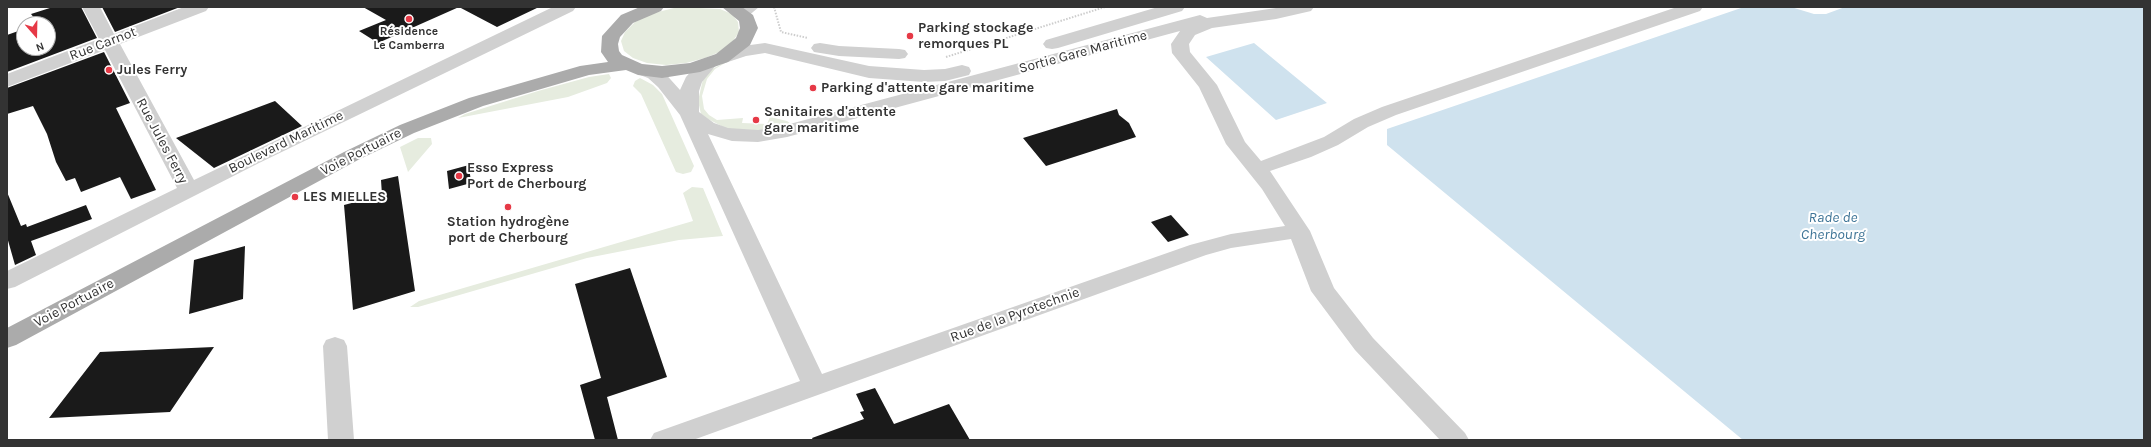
<!DOCTYPE html>
<html>
<head>
<meta charset="utf-8">
<style>
  body { margin:0 }
  #map { position:relative; width:2151px; height:447px; overflow:hidden; background:#fff; font-family:Karla,sans-serif }
  canvas { display:block }
  .frame { position:absolute; inset:0; border:8px solid #333; pointer-events:none }
  .north { position:absolute; left:16px; top:16px; width:40px; height:40px; box-sizing:border-box; background:#fff; border:1px solid #adadad; border-radius:50%; rotate:160deg; font-size:11px; font-weight:700; line-height:16px; text-align:center; color:#333 }
  .north::after { content:''; display:block; margin:auto; width:14px; height:18px; background:#e63946; clip-path:polygon(50% 0,100% 100%,50% 72%,0 100%) }
</style>
</head>
<body>
<div id="map">
<canvas width="2151" height="447"></canvas>
<div class="frame"></div>
<div class="north">N</div>
</div>
<script>
const ctx = document.querySelector('canvas').getContext('2d');
ctx.lineJoin = 'round';
function fill(path, color) { ctx.fillStyle = color; ctx.fill(path, 'evenodd'); }
const toPath = rows => new Path2D(rows.map(r => 'M' + r).join(''));
function trace(path, color, width, dash) { ctx.strokeStyle = color; ctx.lineWidth = width; ctx.lineCap = dash ? 'butt' : 'round'; ctx.setLineDash(dash || []); ctx.stroke(path); }
function label(font, color, halo, rows, align = 'center') {
  ctx.font = font + ' Karla,sans-serif'; ctx.lineWidth = 4; ctx.setLineDash([]); ctx.textBaseline = 'middle'; ctx.strokeStyle = halo; ctx.fillStyle = color; for (const [text, x, y, turn = 0] of rows) {
    ctx.save(); ctx.translate(x, y); ctx.rotate((+turn || 0) * Math.PI / 180); ctx.textAlign = isNaN(turn) ? turn : align; if (halo) ctx.strokeText(text, 0, 0); ctx.fillText(text, 0, 0); ctx.restore();
  }
}
fill(toPath([
  [678,7,720,9,732,14,738,22,739,32,733,41,722,51,705,58,686,63,666,65,647,63,633,58,624,51,621,41,625,32,635,22,650,14],
  [730,60,715,69,707,79,702,96,704,109,709,115,717,120,743,118,742,123,767,124,770,117,787,121,794,126,770,131,727,129,708,119,701,114,698,101,703,79,710,70],
  [609,74,611,78,607,83,568,97,458,118,465,114,538,91,589,77],
  [640,78,653,85,662,94,694,166,691,172,683,174,676,172,641,94,633,86,635,81],
  [418,138,431,138,432,144,408,172,400,147],
  [692,187,703,188,723,236,679,240,587,258,418,307,410,307,419,301,693,221,683,193]
]), '#e6ecdf');
fill(toPath([
  [1744,7,1791,7,1814,14,1826,14,1845,7,2144,7,2144,440,1743,440,1387,145,1387,129],
  [1254,43,1327,103,1276,120,1206,57]
]), '#cfe2ee');
fill(toPath([
  [53,7,81,7,97,38,7,72,7,35,24,29,24,48,48,48,48,24,39,24,31,14],
  [102,7,180,7,115,32],
  [363,7,539,7,497,27,459,7,378,43,359,31,386,20],
  [104,52,130,103,116,108,156,190,131,199,120,177,81,192,75,178,66,181,56,162,47,134,33,106,7,114,7,88],
  [275,101,302,126,214,168,176,138],
  [1117,109,1119,115,1129,123,1136,137,1046,166,1023,138],
  [469,165,471,183,449,189,447,171],
  [398,176,415,291,353,310,344,205,382,195,381,180],
  [7,192,21,226,26,224,27,227,86,205,92,219,31,241,36,255,15,265,7,237],
  [1171,215,1189,235,1168,242,1151,222],
  [245,246,243,299,189,314,194,260],
  [630,268,667,377,607,397,618,440,595,440,580,385,601,378,575,284],
  [214,347,170,412,49,418,100,352],
  [875,388,894,424,949,404,970,440,813,440,812,438,864,419,860,412,864,411,856,394]
]), '#1a1a1a');
trace(toPath([
  [774,7,781,32,808,38],
  [946,57,1105,7]
]), '#cdcdcd', 2, [1.5, 1.5]);
fill(toPath([
  [82,7,100,7,114,34,184,7,209,7,206,11,120,44,194,180,553,7,576,7,573,11,259,163,15,287,7,289,7,271,177,188,105,50,7,87,7,74,99,39,82,7],
  [738,7,759,7,747,17,741,18,735,17,732,13,738,7],
  [1158,7,1185,7,1182,11,1058,48,1052,49,1046,48,1043,44,1046,40,1158,7],
  [1283,7,1314,7,1311,11,1276,19,1212,28,1195,35,1189,44,1190,52,1217,85,1245,142,1261,161,1324,137,1354,119,1382,107,1677,7,1703,7,1700,11,1396,115,1368,127,1338,145,1311,157,1270,171,1310,231,1334,288,1373,338,1465,433,1469,440,1440,440,1355,350,1311,291,1291,239,1231,248,1206,255,693,440,650,440,654,433,800,381,680,115,658,87,648,78,640,75,638,71,640,67,647,65,662,70,680,90,686,77,701,60,708,58,714,60,713,58,716,54,743,46,765,43,869,66,924,70,945,69,962,65,969,67,971,71,969,75,945,81,924,82,869,78,765,53,746,56,722,64,716,62,717,64,702,82,699,91,699,112,714,123,728,128,758,130,786,125,1200,15,1207,18,1283,7],
  [1180,31,1171,44,1172,53,1199,87,1226,144,1262,189,1285,226,1231,234,1190,245,822,374,708,134,732,141,758,142,787,137,1180,31],
  [820,43,839,46,899,49,905,50,908,54,905,58,899,59,839,56,814,52,811,48,814,44,820,43],
  [335,337,344,340,347,346,354,440,328,440,323,346,326,340,335,337]
]), '#d0d0d0');
fill(toPath([
  [640,7,664,7,661,11,633,23,620,37,618,44,619,51,622,55,642,64,662,66,690,63,716,54,736,38,740,28,739,21,722,7,742,7,753,15,758,28,750,45,728,62,700,72,662,78,638,75,626,70,589,75,483,106,414,133,358,160,16,345,7,348,7,328,344,152,400,125,469,98,580,66,608,62,601,52,602,36,621,15,640,7]
]), '#ababab');
for (const [x, y, r, color] of [
  [409,19,4,"#e63946"],
  [910,36,4,"#e63946"],
  [109,70,4,"#e63946"],
  [813,88,4,"#e63946"],
  [756,120,4,"#e63946"],
  [459,176,4,"#e63946"],
  [295,197,4,"#e63946"],
  [508,207,4,"#e63946"]
]) { const dot = new Path2D(); dot.arc(x, y, r, 0, 2 * Math.PI); ctx.fillStyle = color; ctx.fill(dot); trace(dot, '#fff', 1.5); }
label('bold 12px', '#333', '#fff', [
  ["Résidence",409,32],
  ["Le Camberra",409,46]
]);
label('bold 14px', '#333', '#fff', [
  ["Parking stockage",918,28],
  ["remorques PL",918,44],
  ["Jules Ferry",117,70],
  ["Parking d'attente gare maritime",821,88],
  ["Sanitaires d'attente",764,112],
  ["gare maritime",764,128],
  ["Esso Express",467,168],
  ["Port de Cherbourg",467,184],
  ["LES MIELLES",303,197],
  ["Station hydrogène",508,222,"center"],
  ["port de Cherbourg",508,238,"center"]
], 'left');
label('14px', '#333', '#fff', [
  ["Rue Carnot",103,44,-21],
  ["Sortie Gare Maritime",1083,52,-15],
  ["Rue Jules Ferry",162,141,62],
  ["Boulevard Maritime",286,142,-26],
  ["Voie Portuaire",361,152,-27],
  ["Voie Portuaire",74,303,-28],
  ["Rue de la Pyrotechnie",1015,315,-20]
]);
label('italic 15px', '#3f7597', '#fff', [
  ["Rade de",1833,218],
  ["Cherbourg",1833,235]
]);
</script>
</body>
</html>
